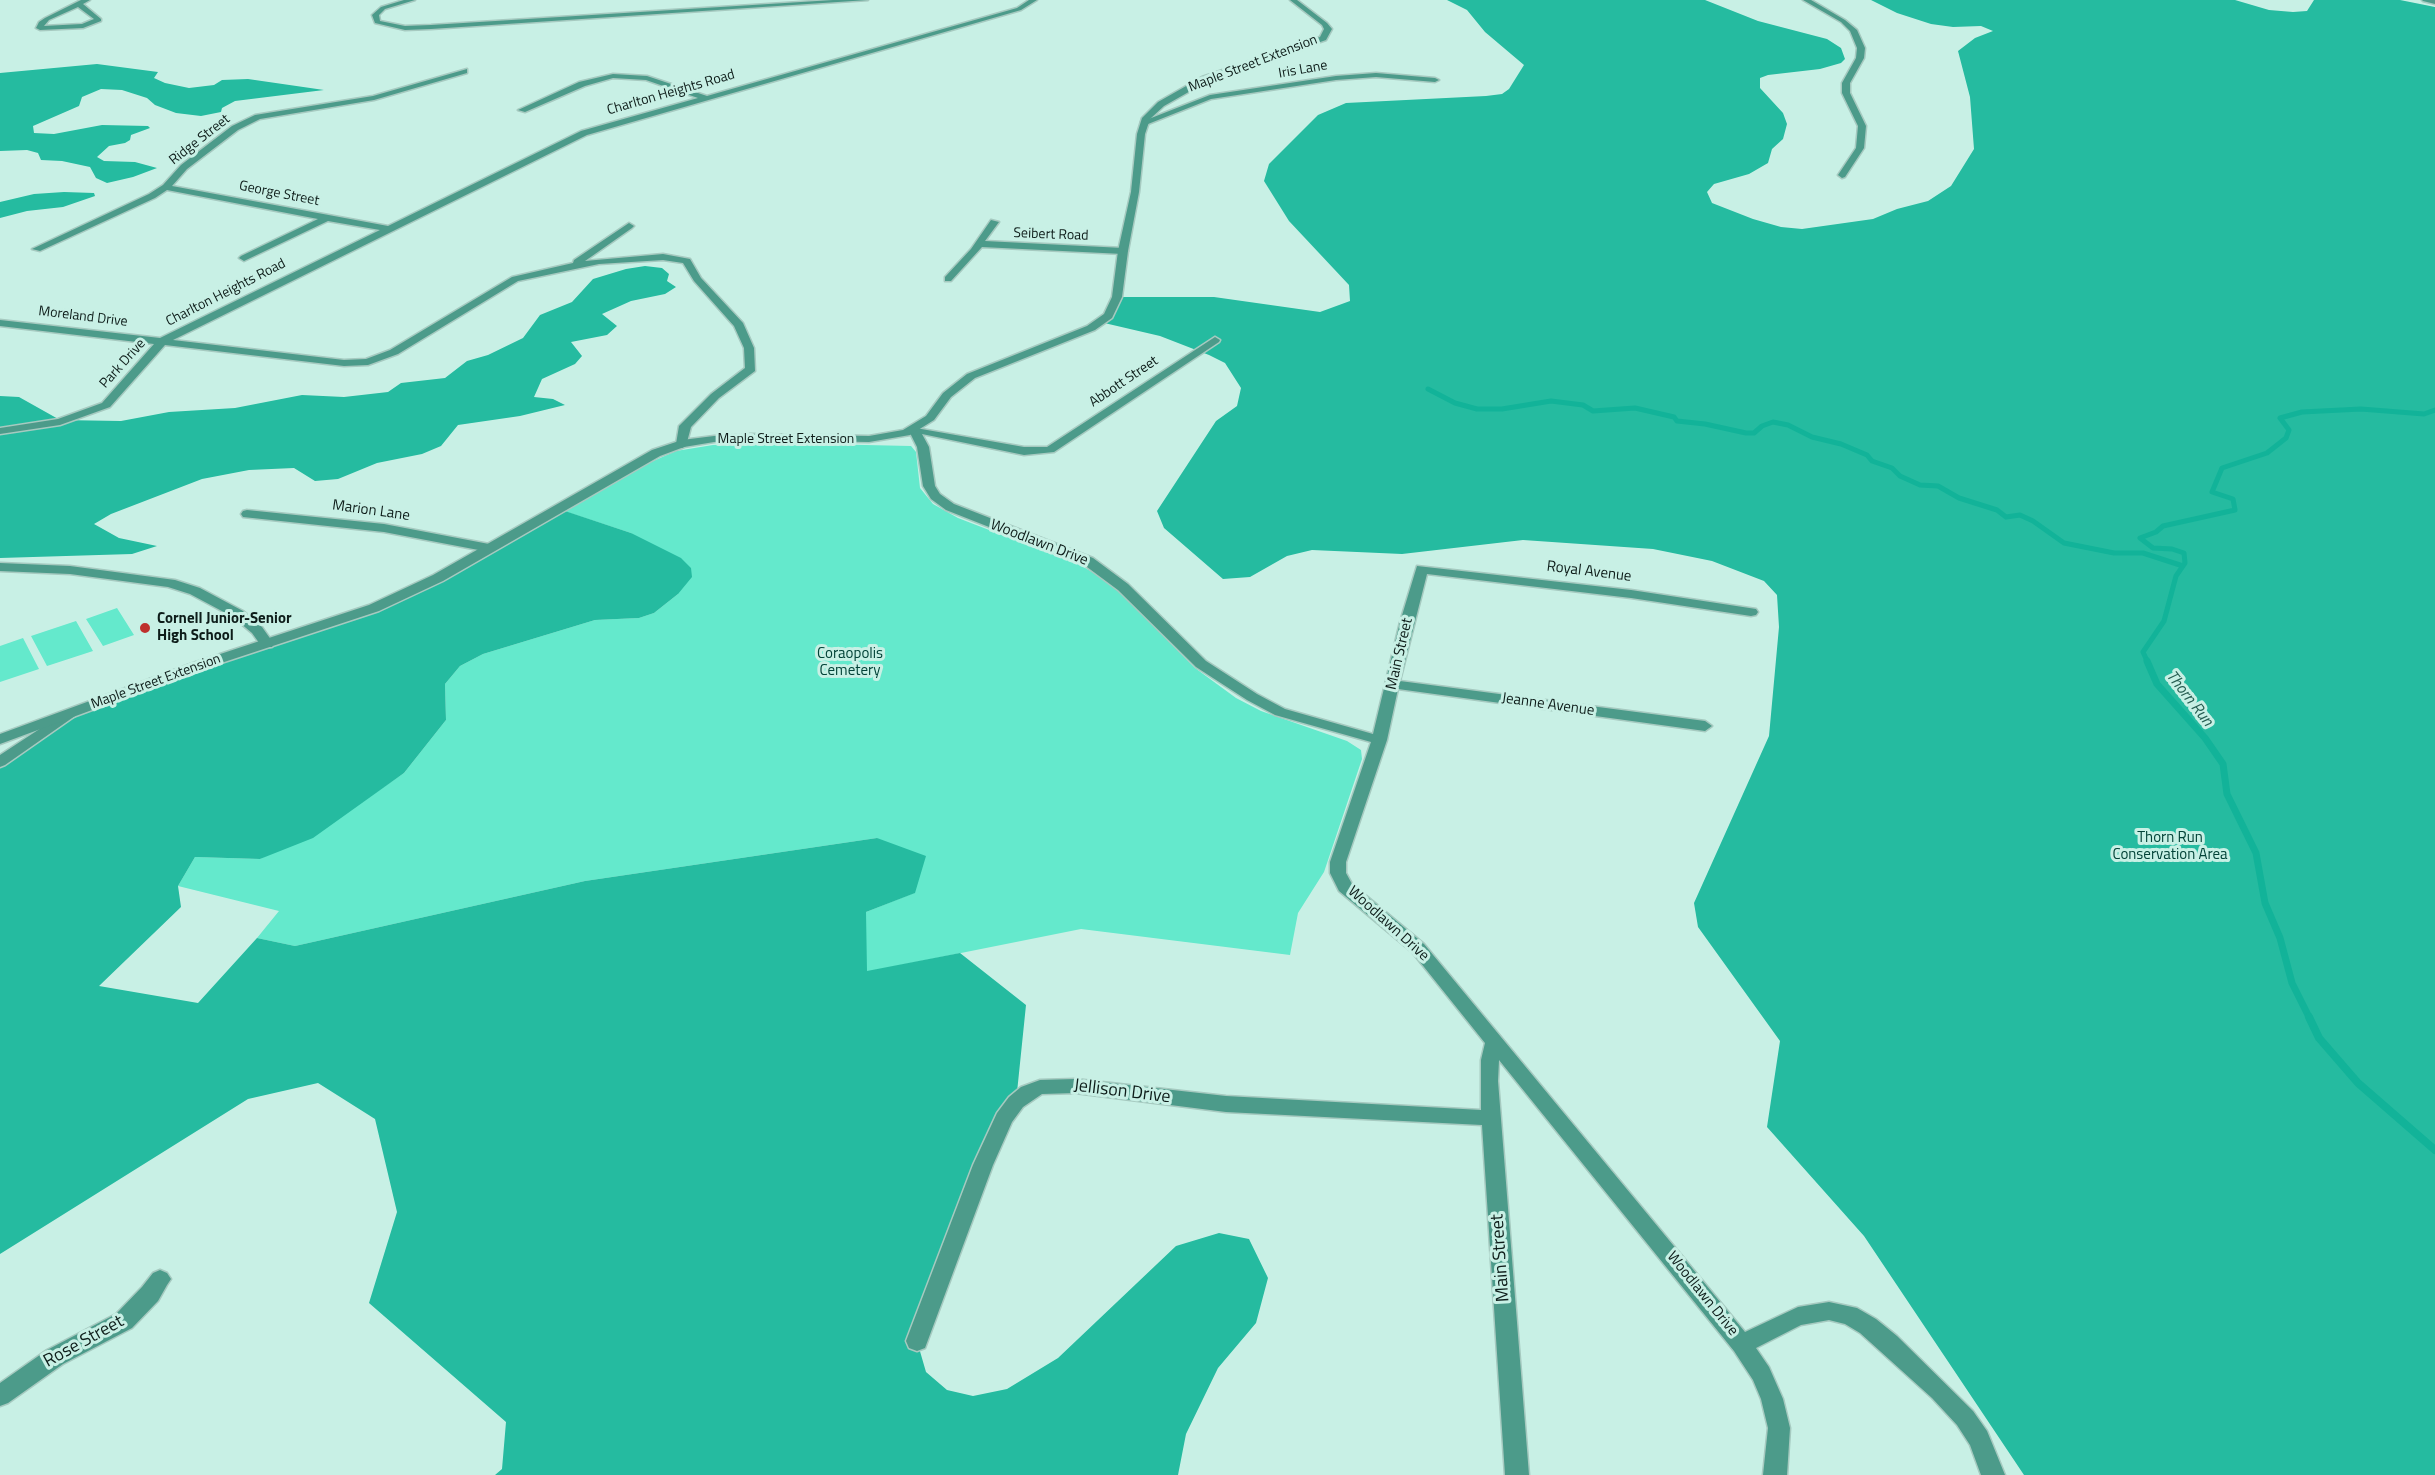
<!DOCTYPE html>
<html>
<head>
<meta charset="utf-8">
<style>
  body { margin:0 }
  canvas { display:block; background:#c8f0e5 }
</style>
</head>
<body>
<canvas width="2435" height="1475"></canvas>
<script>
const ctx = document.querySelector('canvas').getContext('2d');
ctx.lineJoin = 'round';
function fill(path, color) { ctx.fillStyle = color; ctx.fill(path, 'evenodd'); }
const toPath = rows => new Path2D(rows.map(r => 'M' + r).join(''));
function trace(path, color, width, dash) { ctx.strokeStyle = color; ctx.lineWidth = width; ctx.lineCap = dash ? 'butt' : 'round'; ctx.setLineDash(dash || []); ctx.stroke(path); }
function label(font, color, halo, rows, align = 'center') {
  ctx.font = font + ' "Titillium Web",sans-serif'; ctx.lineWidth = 6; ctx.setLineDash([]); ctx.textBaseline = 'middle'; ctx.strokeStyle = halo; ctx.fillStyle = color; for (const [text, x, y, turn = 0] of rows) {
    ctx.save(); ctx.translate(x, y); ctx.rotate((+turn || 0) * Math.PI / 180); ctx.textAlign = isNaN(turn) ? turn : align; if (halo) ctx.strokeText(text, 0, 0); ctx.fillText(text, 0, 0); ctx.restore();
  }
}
fill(toPath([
  [773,443,911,446,916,452,920,488,933,504,958,518,1080,565,1104,579,1119,592,1195,668,1236,698,1261,711,1347,741,1361,750,1362,759,1324,872,1298,913,1290,955,1081,929,866,972,866,912,914,893,877,838,585,881,295,946,257,938,279,911,178,886,195,857,260,859,359,804,404,773,446,720,445,684,460,666,483,654,595,620,639,618,654,613,678,594,631,533,564,511,642,466,676,451,713,445],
  [117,608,134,635,103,646,86,619],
  [76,621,93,651,47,666,31,636],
  [23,638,39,669,0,682,0,646]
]), '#64e9cc');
fill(toPath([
  [1447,0,1705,0,1758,21,1827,39,1841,48,1845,59,1841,63,1820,69,1768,75,1760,78,1760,88,1783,113,1787,124,1783,139,1772,149,1768,163,1749,174,1714,184,1707,192,1712,203,1753,219,1781,227,1802,229,1873,219,1897,209,1928,201,1951,186,1974,149,1970,97,1958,51,1975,38,1993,31,1981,26,1953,27,1931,24,1897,13,1871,0,2235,0,2269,10,2293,12,2307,11,2314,0,2400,0,2435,7,2435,1475,2024,1475,1864,1236,1767,1127,1780,1041,1698,927,1694,903,1769,736,1779,627,1777,595,1764,581,1712,561,1653,549,1523,540,1402,554,1312,550,1287,556,1250,577,1223,579,1164,528,1157,511,1216,421,1237,406,1241,388,1225,363,1209,355,1160,336,1100,322,1117,297,1214,297,1320,312,1350,301,1349,285,1289,221,1264,181,1269,164,1318,115,1346,103,1486,96,1502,94,1509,89,1524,65,1485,32,1467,10],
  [97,64,158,72,154,78,165,83,189,88,214,85,222,80,248,79,324,90,235,101,222,108,221,112,201,116,176,113,155,105,147,98,122,90,101,89,82,97,79,106,33,126,34,133,54,134,102,125,148,126,150,128,131,135,130,140,125,143,109,146,97,157,104,161,135,162,157,168,133,177,107,183,96,178,90,167,62,161,41,160,38,153,27,150,0,151,0,73],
  [64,192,94,193,95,196,63,207,27,211,0,218,0,202,34,194],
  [645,266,662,268,669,274,667,281,676,287,665,294,631,301,602,314,617,326,607,335,571,342,582,356,575,364,542,379,534,397,553,399,565,405,520,416,458,425,441,446,422,454,377,463,338,479,315,481,294,468,249,470,202,479,111,514,94,524,119,538,157,546,132,554,0,558,0,396,19,397,60,420,121,421,169,412,235,408,302,395,344,397,388,392,401,383,445,378,467,361,488,355,523,338,540,315,572,302,593,279,626,269],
  [556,508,631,533,681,558,691,568,692,577,678,594,654,613,639,618,595,620,483,654,460,666,445,684,446,720,404,773,313,838,260,859,195,857,178,886,181,907,99,986,198,1003,257,938,295,946,585,881,877,838,926,856,915,893,866,912,867,971,960,953,1026,1005,1016,1102,917,1341,926,1372,947,1390,973,1396,1007,1389,1058,1358,1176,1246,1219,1233,1249,1239,1268,1278,1256,1323,1218,1368,1186,1434,1178,1475,495,1475,502,1469,506,1422,369,1303,397,1212,375,1119,318,1083,248,1099,0,1254,0,762,70,713,374,608]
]), '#25bba0');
trace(toPath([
  [1428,389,1455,403,1477,409,1502,409,1551,401,1583,405,1593,411,1635,408,1674,417,1677,421,1705,424,1746,433,1754,433,1762,426,1773,422,1788,425,1812,437,1841,444,1867,455,1872,461,1892,468,1900,476,1920,485,1938,486,1959,498,1997,510,2006,517,2020,515,2033,521,2064,543,2114,553,2143,553,2183,566],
  [2148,663,2143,652,2164,621,2176,576,2185,563,2184,553,2172,549,2153,548,2140,538,2156,532,2163,526,2235,510,2233,499,2212,492,2222,468,2267,453,2286,438,2289,430,2280,418,2302,412,2361,409,2424,414,2435,410]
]), '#12b399', 5);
trace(toPath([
  [2147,661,2157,684,2205,738,2223,764,2227,794,2256,853,2265,903,2280,938,2292,983,2310,1019]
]), '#12b399', 7);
trace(toPath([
  [2309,1017,2319,1038,2358,1083,2435,1150]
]), '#12b399', 8);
const minor = toPath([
  [81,0,90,0,83,4,101,19,101,21,83,28,40,30,36,28,39,22,45,18,81,0],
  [78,7,94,19,82,24,44,26,49,20,78,7],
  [404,0,415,0,385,9,379,15,380,21,405,26,431,25,833,0,868,0,431,29,405,30,375,23,372,15,381,7,404,0],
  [1029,0,1037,0,1021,10,587,135,173,340,344,360,366,359,390,350,512,277,573,263,574,260,629,223,634,226,632,228,585,261,663,254,690,259,701,278,743,323,754,348,755,371,719,398,691,427,686,446,682,448,676,444,679,426,711,394,745,368,744,348,734,326,694,281,683,263,663,260,599,264,518,281,398,354,368,365,344,366,165,345,110,407,60,425,0,434,0,428,58,419,102,403,154,344,0,326,0,320,160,338,380,230,328,221,244,261,239,258,241,256,318,219,167,190,155,198,40,251,32,249,149,194,163,185,181,165,232,126,255,115,373,96,467,69,467,73,374,100,260,119,238,130,187,169,172,186,388,226,581,131,698,98,646,80,613,78,585,86,525,112,518,110,579,82,613,74,647,76,707,96,1017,8,1029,0],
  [1803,0,1811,0,1845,20,1857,30,1865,48,1864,58,1850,83,1850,93,1866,126,1864,148,1845,177,1842,178,1838,175,1856,148,1858,126,1842,93,1842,83,1856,58,1857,48,1850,31,1841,22,1803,0],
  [2422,0,2435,0,2435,4,2423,1,2422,0],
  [1376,73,1435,78,1439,80,1435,82,1376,77,1336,80,1211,99,1148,124,1141,122,1210,95,1336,76,1376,73],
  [991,220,999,222,985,241,1123,248,1128,251,1123,254,982,247,951,281,945,281,945,277,971,249,991,220],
  [1215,337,1220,340,1219,342,1054,452,1024,455,922,434,929,447,935,486,940,494,954,504,1093,558,1128,584,1206,661,1257,694,1285,709,1373,734,1400,622,1417,566,1631,590,1756,609,1758,612,1756,615,1751,616,1631,598,1427,574,1400,681,1705,721,1712,726,1705,731,1398,689,1387,740,1346,862,1346,873,1352,884,1424,944,1745,1332,1798,1307,1829,1302,1857,1308,1876,1319,1897,1336,1973,1411,1987,1431,2005,1475,1981,1475,1970,1445,1957,1425,1932,1398,1860,1333,1845,1324,1829,1320,1801,1325,1756,1348,1769,1367,1783,1399,1790,1428,1787,1475,1763,1475,1768,1428,1761,1399,1753,1380,1734,1351,1499,1060,1498,1081,1529,1475,1505,1475,1482,1125,1226,1112,1075,1093,1042,1094,1023,1107,1012,1122,993,1165,925,1348,917,1351,909,1348,906,1341,973,1165,997,1113,1009,1097,1021,1087,1040,1080,1075,1079,1226,1096,1481,1110,1481,1060,1485,1043,1412,952,1339,891,1330,873,1330,862,1371,742,1275,715,1247,700,1196,667,1118,590,1083,564,946,510,931,499,923,486,917,447,908,429,910,427,1024,447,1047,447,1215,337],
  [247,510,384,524,489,544,495,548,489,552,384,532,243,517,241,514,243,511,247,510],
  [0,563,70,566,175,580,200,588,243,611,262,627,274,644,272,647,262,647,252,633,233,617,190,594,168,587,70,574,0,571,0,563],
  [70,709,77,713,75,716,5,765,0,767,0,755,70,709],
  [160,1270,167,1273,171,1279,167,1285,158,1301,132,1328,63,1364,8,1403,0,1406,0,1383,47,1350,116,1314,142,1287,153,1273,160,1270]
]);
const tertiary = toPath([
  [1290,0,1297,0,1327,23,1332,29,1326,40,1208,81,1164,106,1150,119,1145,134,1139,192,1128,251,1122,297,1112,318,1095,330,975,378,951,397,934,420,910,435,869,442,750,440,714,442,684,447,660,456,443,581,379,611,203,669,0,744,0,734,193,663,369,605,433,575,652,450,682,440,714,436,750,434,869,436,903,430,926,416,943,393,967,374,1087,326,1104,314,1112,297,1118,251,1131,192,1137,134,1142,118,1158,102,1202,77,1320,37,1324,29,1322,25,1290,0]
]);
trace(minor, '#a6cac0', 3);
trace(tertiary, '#a6cac0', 3);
fill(minor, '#4c9b8a');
fill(tertiary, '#4c9b8a');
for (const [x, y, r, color] of [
  [145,628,6,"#be302d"]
]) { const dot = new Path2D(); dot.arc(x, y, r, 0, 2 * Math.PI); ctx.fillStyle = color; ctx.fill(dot); trace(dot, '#c8f0e5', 2); }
label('14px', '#0d1c19', '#c8f0e5', [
  ["Maple Street Extension",1253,64,-21],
  ["Iris Lane",1303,70,-10],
  ["Charlton Heights Road",671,93,-16],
  ["Ridge Street",200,140,-38],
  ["George Street",279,194,11],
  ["Seibert Road",1051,235,2],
  ["Charlton Heights Road",226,293,-27],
  ["Moreland Drive",83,317,7],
  ["Park Drive",123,364,-48],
  ["Abbott Street",1124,382,-34],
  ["Maple Street Extension",786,440],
  ["Maple Street Extension",156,682,-20]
]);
label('15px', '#0d1c19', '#c8f0e5', [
  ["Marion Lane",371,511,8],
  ["Woodlawn Drive",1039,543,21],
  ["Royal Avenue",1589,572,7],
  ["Main Street",1400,654,-77],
  ["Jeanne Avenue",1548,705,8],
  ["Woodlawn Drive",1388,924,42],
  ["Woodlawn Drive",1702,1294,51]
]);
label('bold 15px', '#0d1c19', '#c8f0e5', [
  ["Cornell Junior-Senior",157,619],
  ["High School",157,636]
], 'left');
label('15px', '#024237', '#c8f0e5', [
  ["Coraopolis",850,654],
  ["Cemetery",850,671],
  ["Thorn Run",2170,838],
  ["Conservation Area",2170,855]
]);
label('italic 16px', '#275e52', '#c8f0e5', [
  ["Thorn Run",2189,699,52]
]);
label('18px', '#0d1c19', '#c8f0e5', [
  ["Jellison Drive",1122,1092,7],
  ["Main Street",1501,1258,-94],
  ["Rose Street",84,1342,-29]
]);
</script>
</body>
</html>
